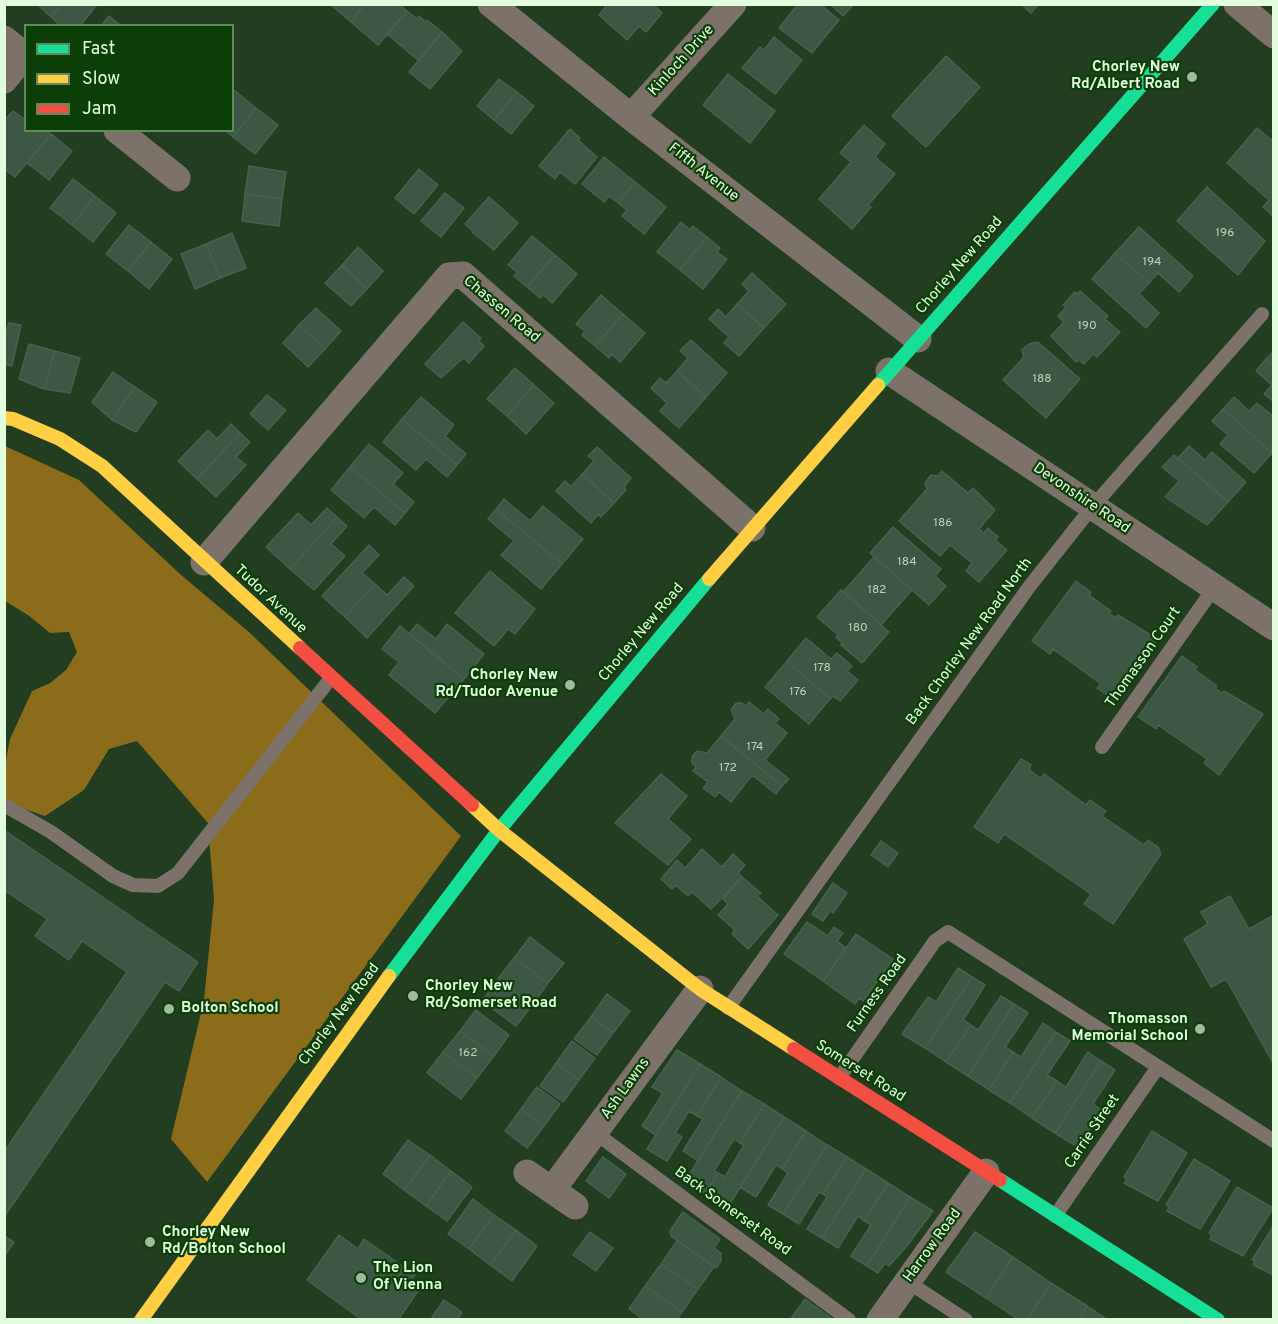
<!DOCTYPE html>
<html>
<head>
<meta charset="utf-8">
<style>
  body { margin:0 }
  #map { position:relative; width:1278px; height:1324px; overflow:hidden; background:#233d21; font-family:Overpass,sans-serif }
  canvas { display:block }
  .frame { position:absolute; inset:0; border:6px solid #e2fdde; pointer-events:none }
  .legend { position:absolute; left:24px; top:24px; width:210px; height:108px; box-sizing:border-box; background:#0c3f07; border:2px solid #628b5d; margin:0; padding:8px 10px; list-style:none; font-size:18px; color:#e2fdde }
  .legend li { display:flex; align-items:center; gap:12px; height:30px }
  .legend b { width:30px; border:2px solid #628b5d }
</style>
</head>
<body>
<div id="map">
<canvas width="1278" height="1324"></canvas>
<div class="frame"></div>
<ul class="legend">
<li><b style="height:8px;background:#16e098"></b>Fast</li>
<li><b style="height:8px;background:#ffcf43"></b>Slow</li>
<li><b style="height:8px;background:#f24e42"></b>Jam</li>
</ul>
</div>
<script>
const ctx = document.querySelector('canvas').getContext('2d');
ctx.lineJoin = 'round';
function fill(path, color) { ctx.fillStyle = color; ctx.fill(path, 'evenodd'); }
const toPath = rows => new Path2D(rows.map(r => 'M' + r).join(''));
function trace(path, color, width, dash) { ctx.strokeStyle = color; ctx.lineWidth = width; ctx.lineCap = dash ? 'butt' : 'round'; ctx.setLineDash(dash || []); ctx.stroke(path); }
function label(font, color, halo, rows, align = 'center') {
  ctx.font = font + ' Overpass,sans-serif'; ctx.lineWidth = 4.5; ctx.setLineDash([]); ctx.textBaseline = 'middle'; ctx.strokeStyle = halo; ctx.fillStyle = color; for (const [text, x, y, turn = 0] of rows) {
    ctx.save(); ctx.translate(x, y); ctx.rotate((+turn || 0) * Math.PI / 180); ctx.textAlign = isNaN(turn) ? turn : align; if (halo) ctx.strokeText(text, 0, 0); ctx.fillText(text, 0, 0); ctx.restore();
  }
}
fill(toPath([
  [5,446,79,480,181,575,249,632,461,836,207,1182,171,1139,204,1000,214,900,208,823,137,741,109,749,84,790,45,816,6,803,5,765,10,739,32,691,50,683,66,670,77,652,69,632,50,633,28,615,5,601]
]), '#8b6c1b');
const building = toPath([
  [37,4,61,4,51,17,37,4],
  [61,4,94,4,96,6,80,26,61,26,51,17,61,4],
  [330,4,365,4,351,22,330,4],
  [365,4,399,4,407,11,378,45,351,22,365,4],
  [608,4,653,4,662,13,646,32,639,26,627,40,599,15,608,4],
  [798,4,820,4,839,20,812,53,779,28,798,4],
  [830,4,854,4,843,16,830,4],
  [1021,4,1039,4,1031,13,1021,4],
  [407,11,417,19,419,16,426,22,427,20,442,32,419,61,387,34,407,11],
  [109,16,121,26,101,26,109,16],
  [442,32,462,51,430,89,409,72,442,32],
  [774,37,802,60,775,94,742,68,760,47,764,50,774,37],
  [946,56,980,87,926,147,892,116,946,56],
  [728,74,775,111,750,143,703,105,728,74],
  [499,79,517,92,494,120,477,106,499,79],
  [235,91,256,108,233,137,225,130,232,130,232,94,235,91],
  [517,92,534,106,511,134,494,120,517,92],
  [256,108,278,125,255,154,233,137,256,108],
  [13,111,26,120,26,130,46,130,51,134,15,177,4,169,4,121,13,111],
  [864,125,885,144,875,157,895,174,868,205,871,207,852,229,819,199,851,162,840,153,864,125],
  [1257,128,1274,142,1274,217,1263,207,1269,200,1227,163,1257,128],
  [570,129,580,138,578,140,597,157,575,184,560,172,555,179,539,166,570,129],
  [51,134,72,151,49,180,27,163,51,134],
  [604,157,635,182,618,203,609,196,604,202,582,184,604,157],
  [249,166,286,172,282,199,245,194,249,166],
  [419,169,438,185,414,214,395,198,419,169],
  [73,179,95,196,72,225,50,208,73,179],
  [635,182,666,207,644,234,622,216,627,210,618,203,635,182],
  [1207,187,1265,241,1238,275,1177,221,1207,187],
  [445,193,464,208,441,237,421,221,445,193],
  [245,194,282,199,279,226,242,221,245,194],
  [95,196,116,213,93,242,72,225,95,196],
  [489,197,518,223,494,250,472,232,473,231,465,224,489,197],
  [681,222,690,230,693,226,707,237,680,270,657,252,681,222],
  [129,225,151,242,128,271,106,254,129,225],
  [1139,227,1193,276,1179,292,1158,273,1149,283,1115,253,1139,227],
  [232,233,246,268,220,278,206,244,232,233],
  [532,236,555,255,527,287,514,276,517,272,508,265,532,236],
  [707,237,720,248,717,252,727,259,703,289,680,270,707,237],
  [151,242,172,259,149,289,128,271,151,242],
  [206,244,220,278,195,289,181,254,206,244],
  [358,247,383,271,367,289,342,265,358,247],
  [1115,253,1149,283,1139,294,1159,313,1146,328,1092,279,1115,253],
  [555,255,577,274,552,303,544,295,540,298,527,287,555,255],
  [342,265,367,289,351,306,325,283,342,265],
  [752,273,786,304,764,328,737,304,749,291,742,284,752,273],
  [1080,291,1108,316,1105,319,1120,332,1097,357,1093,354,1084,364,1078,360,1076,362,1051,336,1064,322,1058,316,1066,307,1063,305,1075,292,1078,294,1080,291],
  [601,295,623,314,595,346,582,335,585,331,576,324,601,295],
  [737,304,764,328,739,356,724,343,729,337,709,319,718,309,726,317,737,304],
  [316,308,341,331,325,349,299,325,316,308],
  [623,314,645,333,620,362,612,354,609,358,595,346,623,314],
  [463,322,481,338,479,341,484,346,469,363,463,358,441,378,425,364,463,322],
  [9,323,21,325,12,366,4,364,4,337,9,323],
  [299,325,325,349,308,367,283,343,299,325],
  [691,340,727,373,706,397,677,371,688,358,680,351,691,340],
  [1038,342,1080,379,1046,418,1003,380,1024,357,1022,350,1029,344,1038,342],
  [29,344,55,351,44,389,19,379,29,344],
  [55,351,80,358,70,393,44,389,55,351],
  [1274,351,1274,366,1266,359,1274,351],
  [1266,359,1274,366,1274,402,1264,394,1272,385,1256,371,1266,359],
  [515,368,534,385,507,416,487,399,515,368],
  [677,371,706,397,679,428,660,411,667,403,651,388,660,378,666,383,677,371],
  [113,372,135,387,112,420,92,402,113,372],
  [534,385,554,403,526,434,507,416,534,385],
  [135,387,157,402,136,432,112,420,135,387],
  [267,395,286,410,268,430,250,414,267,395],
  [421,397,454,425,445,436,466,454,457,465,402,419,421,397],
  [1234,397,1249,411,1257,403,1274,417,1272,453,1223,409,1234,397],
  [1223,409,1272,453,1254,473,1220,444,1228,435,1212,421,1223,409],
  [402,419,457,465,447,477,426,459,416,470,383,442,402,419],
  [231,424,240,433,197,479,178,461,208,430,217,439,231,424],
  [240,433,250,442,236,457,246,465,216,497,197,479,240,433],
  [369,444,403,473,393,484,414,502,405,513,350,467,369,444],
  [1189,446,1205,460,1212,452,1246,482,1228,502,1178,458,1189,446],
  [597,447,631,478,624,487,626,490,614,503,582,474,594,461,588,456,597,447],
  [1174,455,1228,502,1207,525,1165,497,1179,481,1162,467,1174,455],
  [350,467,405,513,395,525,374,507,364,518,331,490,350,467],
  [942,471,968,493,973,488,995,510,979,529,984,533,988,528,998,537,995,540,1007,550,979,582,966,571,972,563,950,545,940,556,899,521,927,489,925,483,931,475,938,476,942,471],
  [582,474,614,503,601,517,598,514,591,523,556,491,565,481,571,487,582,474],
  [504,499,530,521,543,506,583,539,562,564,496,509,504,499],
  [327,508,337,517,290,569,266,547,298,513,311,525,327,508],
  [496,509,562,564,541,589,501,555,514,541,488,519,496,509],
  [337,517,347,526,331,544,345,556,314,590,290,569,337,517],
  [893,527,941,569,935,576,946,586,929,605,870,553,893,527],
  [369,545,379,555,362,573,375,584,345,617,322,596,369,545],
  [874,557,912,590,881,625,843,592,874,557],
  [490,571,535,609,515,634,508,629,494,646,455,613,490,571],
  [404,577,414,586,367,638,345,617,375,584,387,595,404,577],
  [1076,581,1091,592,1089,595,1111,611,1109,614,1116,618,1118,615,1157,639,1114,700,1097,688,1101,684,1053,649,1050,654,1032,641,1076,581],
  [841,590,889,632,862,663,841,645,843,644,836,637,838,635,817,617,841,590],
  [417,624,436,639,447,624,484,654,464,679,409,634,417,624],
  [400,626,464,679,435,713,389,675,399,662,382,649,400,626],
  [806,638,831,659,837,653,852,666,847,671,858,680,840,701,833,696,830,699,787,661,806,638],
  [1182,656,1197,667,1195,670,1217,686,1215,689,1222,693,1224,691,1263,714,1219,775,1204,763,1207,759,1158,725,1156,729,1138,717,1182,656],
  [787,661,830,699,809,724,765,687,787,661],
  [749,702,764,714,768,709,779,719,775,723,787,733,765,760,789,779,782,786,721,736,735,719,731,710,736,703,742,703,746,706,749,702],
  [721,736,782,786,776,794,752,775,731,802,719,792,715,797,703,788,708,782,693,771,696,767,692,763,692,757,697,751,707,753,721,736],
  [1021,759,1031,765,1029,770,1041,778,1044,774,1086,805,1090,800,1106,811,1102,816,1144,845,1148,840,1158,847,1161,854,1113,924,1084,904,1091,894,1004,834,998,843,974,827,1021,759],
  [661,774,687,796,668,819,691,839,668,865,615,823,661,774],
  [4,830,198,962,179,991,165,982,4,1217,4,1152,127,972,82,941,69,960,35,936,47,919,4,890,4,830],
  [881,841,898,853,888,867,871,855,881,841],
  [702,849,722,867,733,854,745,865,738,873,742,877,711,909,692,892,688,896,675,885,672,889,661,879,677,860,685,868,702,849],
  [742,877,761,893,757,896,778,915,748,949,732,934,735,930,718,915,728,904,723,899,742,877],
  [833,883,847,893,833,913,830,911,823,921,812,914,833,883],
  [1230,896,1249,929,1274,915,1272,1061,1226,979,1211,987,1184,939,1208,924,1201,912,1230,896],
  [807,922,828,936,834,927,843,933,837,941,846,948,823,981,784,954,807,922],
  [856,934,893,959,863,1001,859,998,855,1004,823,981,856,934],
  [530,937,564,963,548,983,514,958,530,937],
  [514,958,548,983,532,1005,498,979,514,958],
  [958,968,972,977,925,1048,902,1034,928,997,936,1002,958,968],
  [972,977,985,985,963,1020,971,1025,946,1062,925,1048,972,977],
  [498,979,532,1005,516,1026,482,1001,498,979],
  [607,994,630,1011,613,1033,591,1017,607,994],
  [1001,996,1014,1004,968,1076,946,1062,971,1025,978,1030,1001,996],
  [1014,1004,1028,1013,1005,1047,1013,1052,989,1090,968,1076,1014,1004],
  [476,1010,509,1035,494,1056,460,1031,476,1010],
  [591,1017,613,1033,597,1055,574,1039,591,1017],
  [1043,1023,1056,1032,1010,1103,989,1090,1013,1052,1021,1057,1043,1023],
  [460,1031,494,1056,477,1078,443,1052,460,1031],
  [1056,1032,1070,1041,1047,1075,1057,1081,1032,1118,1010,1103,1056,1032],
  [572,1041,595,1058,579,1080,556,1063,572,1041],
  [677,1050,700,1064,656,1135,642,1126,663,1093,652,1087,677,1050],
  [443,1052,477,1078,461,1099,427,1073,443,1052],
  [1088,1052,1101,1061,1055,1133,1032,1118,1057,1081,1066,1087,1088,1052],
  [1101,1061,1115,1070,1093,1104,1102,1110,1078,1147,1055,1133,1101,1061],
  [556,1063,579,1080,563,1102,540,1086,556,1063],
  [700,1064,721,1077,697,1116,689,1111,675,1133,682,1137,667,1161,647,1149,700,1064],
  [721,1077,742,1091,698,1161,683,1151,703,1119,697,1116,721,1077],
  [537,1087,560,1104,544,1126,521,1109,537,1087],
  [742,1091,764,1104,740,1143,734,1139,714,1171,718,1173,705,1194,687,1178,742,1091],
  [764,1104,784,1117,726,1210,705,1194,718,1173,725,1177,744,1145,740,1143,764,1104],
  [521,1109,544,1126,527,1148,505,1131,521,1109],
  [784,1117,806,1131,782,1169,776,1165,756,1197,740,1187,784,1117],
  [806,1131,827,1145,783,1214,768,1205,788,1173,782,1169,806,1131],
  [1152,1131,1187,1153,1158,1201,1124,1183,1127,1179,1124,1177,1152,1131],
  [408,1140,430,1155,404,1190,383,1174,408,1140],
  [827,1145,847,1157,823,1194,819,1192,799,1224,783,1214,827,1145],
  [430,1155,451,1171,426,1206,404,1190,430,1155],
  [603,1157,626,1174,609,1198,586,1181,603,1157],
  [847,1157,866,1169,822,1238,807,1229,827,1197,823,1194,847,1157],
  [1194,1159,1230,1181,1200,1229,1167,1211,1169,1207,1166,1205,1194,1159],
  [866,1169,888,1183,864,1221,858,1216,838,1248,822,1238,866,1169],
  [451,1171,472,1187,447,1221,426,1206,451,1171],
  [888,1183,910,1197,867,1266,851,1256,871,1225,864,1221,888,1183],
  [1237,1187,1273,1208,1243,1256,1210,1239,1212,1235,1209,1233,1237,1187],
  [910,1197,933,1211,906,1247,889,1266,885,1263,878,1273,867,1266,910,1197],
  [473,1199,494,1215,469,1249,448,1234,473,1199],
  [683,1212,720,1239,714,1248,721,1253,721,1261,716,1268,671,1236,670,1231,683,1212],
  [494,1215,516,1230,490,1265,469,1249,494,1215],
  [1274,1225,1274,1275,1253,1265,1255,1261,1252,1260,1274,1225],
  [516,1230,537,1246,512,1281,490,1265,516,1230],
  [590,1232,613,1248,596,1271,573,1255,590,1232],
  [975,1232,1013,1257,986,1298,946,1272,975,1232],
  [339,1235,358,1249,364,1239,415,1275,408,1284,418,1291,398,1320,362,1320,307,1280,339,1235],
  [4,1236,14,1242,4,1257,4,1236],
  [677,1241,714,1267,698,1289,661,1264,677,1241],
  [1013,1257,1051,1283,1027,1320,1019,1320,986,1298,1013,1257],
  [661,1264,698,1289,682,1312,645,1286,661,1264],
  [1051,1283,1087,1306,1079,1320,1027,1320,1051,1283],
  [645,1286,682,1312,676,1320,644,1320,629,1309,645,1286],
  [805,1299,834,1320,790,1320,805,1299],
  [444,1300,462,1312,457,1320,435,1320,432,1317,444,1300],
  [1087,1306,1108,1320,1079,1320,1087,1306]
]);
fill(building, '#3c5844');
trace(building, '#46614e', 1.5);
trace(toPath([
  [1102,747,1214,588],
  [4,805,51,832,113,876,133,885,158,886,178,873,331,678],
  [728,1008,1029,587,1093,506,1262,314],
  [839,1078,935,941,948,932,1274,1141],
  [594,1132,849,1320],
  [1055,1216,1158,1067],
  [908,1282,966,1320]
]), '#7c7269', 14);
trace(toPath([
  [491,4,631,117,918,339],
  [1237,4,1274,35],
  [4,39,26,57],
  [4,80,24,55],
  [631,117,733,4],
  [117,130,177,178],
  [889,371,1274,627],
  [204,562,449,276,463,275,752,528],
  [527,1173,575,1206],
  [552,1190,700,989],
  [880,1320,986,1172]
]), '#7c7269', 27);
trace(toPath([
  [878,385,1213,4],
  [389,976,499,830,709,579],
  [1000,1180,1218,1320]
]), '#16e098', 14);
trace(toPath([
  [4,418,13,419,60,439,102,466,300,648],
  [709,579,878,385],
  [472,805,499,830,700,989,794,1049],
  [141,1320,389,976]
]), '#ffcf43', 14);
trace(toPath([
  [300,648,472,805],
  [794,1049,1000,1180]
]), '#f24e42', 14);
for (const [x, y, r, color] of [
  [1192,77,6,"#9fba9c"],
  [570,685,6,"#9fba9c"],
  [413,996,6,"#9fba9c"],
  [169,1009,6,"#9fba9c"],
  [1200,1029,6,"#9fba9c"],
  [150,1242,6,"#9fba9c"],
  [361,1278,6,"#9fba9c"]
]) { const dot = new Path2D(); dot.arc(x, y, r, 0, 2 * Math.PI); ctx.fillStyle = color; ctx.fill(dot); trace(dot, '#0c3f07', 2); }
label('12px', '#b8d4b8', null, [
  ["196",1225,234],
  ["194",1152,263],
  ["190",1087,327],
  ["188",1042,380],
  ["186",943,524],
  ["184",907,563],
  ["182",877,591],
  ["180",858,629],
  ["178",822,669],
  ["176",798,693],
  ["174",755,748],
  ["172",728,769],
  ["162",468,1054]
]);
label('15px', '#e2fdde', '#0c3f07', [
  ["Kinloch Drive",682,61,-48],
  ["Fifth Avenue",703,173,38],
  ["Chorley New Road",960,266,-49],
  ["Chassen Road",501,310,40],
  ["Devonshire Road",1081,499,34],
  ["Tudor Avenue",270,600,43],
  ["Chorley New Road",642,633,-50],
  ["Back Chorley New Road North",970,642,-54],
  ["Thomasson Court",1144,658,-55],
  ["Furness Road",878,994,-55],
  ["Chorley New Road",340,1015,-53],
  ["Somerset Road",860,1072,32],
  ["Ash Lawns",626,1089,-54],
  ["Carrie Street",1093,1132,-56],
  ["Back Somerset Road",732,1212,36],
  ["Harrow Road",933,1246,-54]
]);
label('bold 15px', '#e2fdde', '#0c3f07', [
  ["Chorley New",1180,68,"right"],
  ["Rd/Albert Road",1180,85,"right"],
  ["Chorley New",558,676,"right"],
  ["Rd/Tudor Avenue",558,693,"right"],
  ["Chorley New",425,987],
  ["Rd/Somerset Road",425,1004],
  ["Bolton School",181,1009],
  ["Thomasson",1188,1020,"right"],
  ["Memorial School",1188,1037,"right"],
  ["Chorley New",162,1233],
  ["Rd/Bolton School",162,1250],
  ["The Lion",373,1269],
  ["Of Vienna",373,1286]
], 'left');
</script>
</body>
</html>
